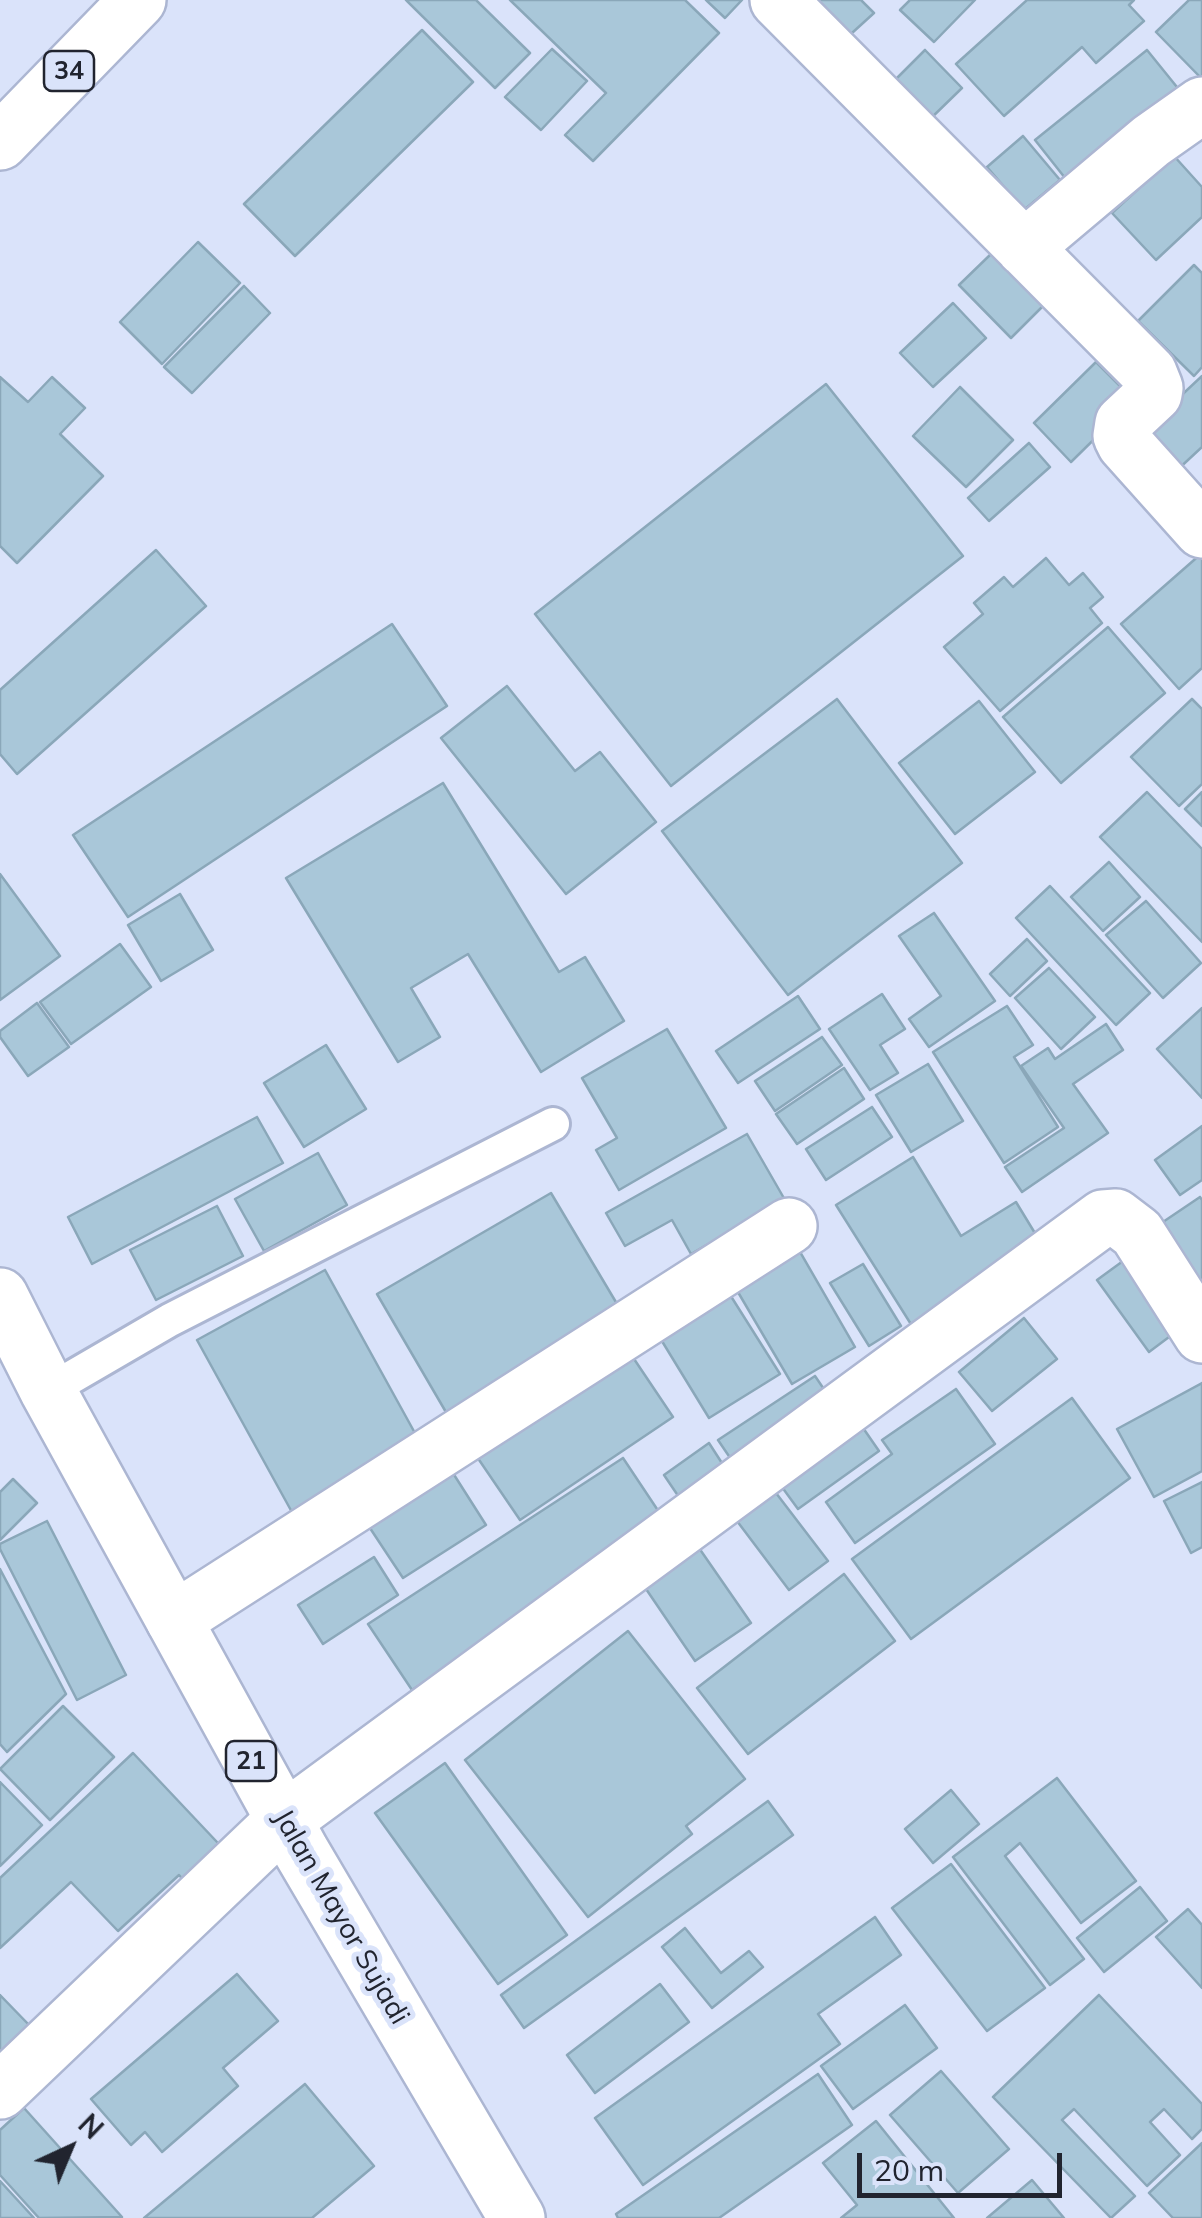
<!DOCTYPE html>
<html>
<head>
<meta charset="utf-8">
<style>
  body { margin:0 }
  #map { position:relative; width:1202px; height:2218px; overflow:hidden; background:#dae3fa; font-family:Mulish,sans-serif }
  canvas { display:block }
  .north { position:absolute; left:20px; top:2098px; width:100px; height:100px; -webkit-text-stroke:8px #dae3fa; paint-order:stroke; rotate:44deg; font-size:28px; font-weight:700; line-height:40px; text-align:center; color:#21242f }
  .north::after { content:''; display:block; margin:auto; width:35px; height:45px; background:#21242f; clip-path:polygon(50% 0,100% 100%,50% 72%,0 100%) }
  .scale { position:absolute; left:857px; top:2153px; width:205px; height:45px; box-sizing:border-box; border:5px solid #21242f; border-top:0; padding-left:12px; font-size:30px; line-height:35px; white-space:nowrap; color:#21242f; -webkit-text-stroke:8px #dae3fa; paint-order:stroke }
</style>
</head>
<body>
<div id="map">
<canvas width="1202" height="2218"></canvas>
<div class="north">N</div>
<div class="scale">20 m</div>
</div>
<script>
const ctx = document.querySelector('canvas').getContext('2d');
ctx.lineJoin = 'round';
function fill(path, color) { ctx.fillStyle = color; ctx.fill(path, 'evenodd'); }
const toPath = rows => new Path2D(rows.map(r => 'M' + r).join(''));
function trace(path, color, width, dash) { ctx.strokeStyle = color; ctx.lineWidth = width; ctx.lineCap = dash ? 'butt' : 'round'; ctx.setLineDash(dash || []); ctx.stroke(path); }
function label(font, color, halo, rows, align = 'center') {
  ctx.font = font + ' Mulish,sans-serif'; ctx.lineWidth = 10; ctx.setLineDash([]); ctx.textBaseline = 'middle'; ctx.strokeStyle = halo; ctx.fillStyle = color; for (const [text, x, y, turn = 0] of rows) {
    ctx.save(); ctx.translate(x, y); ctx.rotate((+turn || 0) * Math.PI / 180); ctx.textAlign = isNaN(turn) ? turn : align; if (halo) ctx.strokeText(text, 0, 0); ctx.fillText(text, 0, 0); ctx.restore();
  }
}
const building = toPath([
  [406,0,476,0,530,53,495,88,406,0],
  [510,0,685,0,719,33,593,161,565,135,606,93,510,0],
  [706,0,742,0,725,18,706,0],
  [800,0,861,0,874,13,841,43,800,0],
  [910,0,975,0,934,42,900,10,910,0],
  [1027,0,1134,0,1129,5,1144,21,1096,63,1082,47,1004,116,956,64,1027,0],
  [1189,0,1202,0,1202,79,1156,32,1189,0],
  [422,30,473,82,295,256,244,204,422,30],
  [552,49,587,81,541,130,505,97,552,49],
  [925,50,962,88,925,124,888,87,925,50],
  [1147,50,1185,97,1073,188,1035,140,1147,50],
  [1023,136,1060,180,1024,210,987,167,1023,136],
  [1174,156,1202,187,1202,217,1156,260,1112,213,1174,156],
  [198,242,240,283,162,364,120,322,198,242],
  [991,254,1043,306,1011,338,959,285,991,254],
  [1194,265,1202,273,1202,367,1194,376,1138,321,1194,265],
  [244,286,270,313,192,393,164,367,244,286],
  [953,303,986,338,933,387,900,353,953,303],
  [1096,362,1134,400,1071,462,1034,423,1096,362],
  [1202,376,1202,447,1174,473,1138,436,1202,376],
  [0,377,28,402,52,377,85,408,60,434,103,476,17,563,0,546,0,377],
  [826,384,963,556,671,786,535,614,826,384],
  [960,387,1013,440,966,487,913,436,960,387],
  [1029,443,1050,467,989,521,968,498,1029,443],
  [156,550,206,606,17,774,0,754,0,690,156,550],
  [1202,553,1202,668,1179,689,1121,624,1202,553],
  [1046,558,1069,585,1083,573,1103,597,1090,608,1102,623,1000,711,944,647,983,614,974,603,1004,577,1013,587,1046,558],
  [392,624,447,706,128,917,73,835,392,624],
  [1108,627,1165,693,1061,783,1003,717,1108,627],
  [507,686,575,771,600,752,656,822,566,894,441,738,507,686],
  [837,699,962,863,788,995,662,831,837,699],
  [1192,699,1202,709,1202,784,1179,806,1131,757,1192,699],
  [979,701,1035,772,955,834,899,763,979,701],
  [443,783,559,972,585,957,624,1021,541,1072,468,954,411,988,440,1037,398,1062,286,878,443,783],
  [1147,792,1202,849,1202,942,1100,837,1147,792],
  [1202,792,1202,826,1185,809,1202,792],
  [1109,862,1140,897,1103,931,1071,897,1109,862],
  [0,874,60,956,0,1000,0,874],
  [1050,886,1150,993,1116,1025,1016,918,1050,886],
  [180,894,213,950,161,981,128,925,180,894],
  [1146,901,1201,963,1163,998,1106,935,1146,901],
  [934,913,995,1001,929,1047,909,1019,941,996,899,936,934,913],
  [1027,939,1047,961,1010,996,990,974,1027,939],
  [120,944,151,987,71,1044,40,1002,120,944],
  [1049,968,1095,1017,1061,1049,1015,998,1049,968],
  [882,994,905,1029,880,1045,898,1073,870,1090,829,1029,882,994],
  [798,996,820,1029,738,1083,716,1051,798,996],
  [37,1003,69,1047,28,1076,0,1037,0,1031,37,1003],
  [1007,1006,1033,1045,1014,1057,1058,1127,1004,1163,933,1052,1007,1006],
  [1202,1008,1202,1098,1157,1049,1202,1008],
  [1106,1024,1123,1050,1073,1084,1108,1133,1022,1192,1005,1167,1064,1128,1021,1066,1048,1048,1055,1059,1106,1024],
  [667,1029,726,1128,619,1190,596,1150,617,1138,582,1078,667,1029],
  [822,1037,842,1065,775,1111,755,1081,822,1037],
  [326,1045,366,1109,304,1147,264,1083,326,1045],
  [928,1064,963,1121,911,1152,876,1095,928,1064],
  [844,1068,864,1099,797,1144,776,1114,844,1068],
  [872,1107,892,1137,826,1180,806,1149,872,1107],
  [257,1117,283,1163,92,1264,68,1217,257,1117],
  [1202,1126,1202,1180,1180,1195,1155,1160,1202,1126],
  [747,1134,785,1200,691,1254,672,1220,625,1246,606,1213,747,1134],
  [318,1153,347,1205,264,1251,235,1199,318,1153],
  [913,1157,961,1236,1016,1202,1044,1248,914,1329,836,1205,913,1157],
  [551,1193,626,1319,450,1419,377,1294,551,1193],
  [1200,1197,1202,1200,1202,1292,1157,1226,1200,1197],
  [217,1206,243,1256,156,1300,130,1250,217,1206],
  [799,1250,855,1347,792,1384,735,1287,799,1250],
  [1134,1253,1185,1325,1149,1352,1097,1280,1134,1253],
  [863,1264,901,1326,869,1346,830,1283,863,1264],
  [325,1270,421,1444,293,1514,197,1340,325,1270],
  [727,1290,780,1374,709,1418,657,1333,727,1290],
  [1024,1318,1057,1359,992,1411,959,1372,1024,1318],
  [626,1347,673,1417,520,1520,473,1451,626,1347],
  [815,1376,834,1404,737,1468,718,1440,815,1376],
  [1202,1383,1202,1471,1154,1497,1117,1429,1202,1383],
  [956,1389,995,1444,855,1543,826,1502,892,1454,882,1440,956,1389],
  [1072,1398,1130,1478,911,1639,852,1559,1072,1398],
  [861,1425,879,1451,798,1509,779,1483,861,1425],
  [709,1443,729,1474,685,1506,664,1475,709,1443],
  [623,1458,667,1524,412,1690,368,1624,623,1458],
  [444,1459,486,1525,403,1578,360,1513,444,1459],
  [13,1479,37,1503,0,1540,0,1492,13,1479],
  [1202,1482,1202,1547,1191,1553,1164,1501,1202,1482],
  [776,1493,828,1561,789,1590,737,1521,776,1493],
  [47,1521,126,1675,77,1700,0,1549,0,1544,47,1521],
  [699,1548,751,1623,695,1661,644,1586,699,1548],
  [374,1557,398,1595,323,1644,298,1605,374,1557],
  [0,1569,66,1694,7,1752,0,1744,0,1569],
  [844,1574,895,1641,748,1754,697,1688,844,1574],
  [628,1631,745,1779,686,1826,692,1834,588,1917,465,1760,628,1631],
  [63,1706,114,1757,50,1820,0,1769,63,1706],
  [133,1753,233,1859,196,1894,179,1875,118,1931,71,1882,0,1948,0,1878,133,1753],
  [445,1763,567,1935,498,1984,375,1813,445,1763],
  [1057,1778,1136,1881,1081,1923,1020,1843,1005,1856,1084,1959,1050,1985,953,1857,1057,1778],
  [0,1782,42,1825,0,1866,0,1782],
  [951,1790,979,1824,933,1863,905,1829,951,1790],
  [768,1801,793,1835,524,2028,501,1995,768,1801],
  [951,1864,1045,1988,987,2031,892,1908,951,1864],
  [1140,1887,1167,1921,1104,1972,1077,1938,1140,1887],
  [1188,1909,1202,1925,1202,1988,1156,1937,1188,1909],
  [875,1917,901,1955,818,2014,840,2044,643,2185,595,2118,875,1917],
  [685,1928,721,1973,749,1951,763,1967,712,2008,662,1947,685,1928],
  [237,1974,278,2021,223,2068,238,2086,162,2152,145,2132,131,2145,91,2099,237,1974],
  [660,1984,689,2022,595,2093,567,2055,660,1984],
  [0,1995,31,2027,0,2057,0,1995],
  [1099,1995,1202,2104,1202,2129,1192,2139,1164,2109,1150,2122,1180,2155,1147,2186,1074,2109,1062,2120,1135,2196,1111,2218,993,2097,1099,1995],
  [905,2005,937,2048,853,2109,821,2066,905,2005],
  [941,2071,1009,2149,958,2193,890,2115,941,2071],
  [818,2074,852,2125,719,2218,618,2218,616,2214,818,2074],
  [305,2084,374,2166,312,2218,144,2218,305,2084],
  [24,2108,122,2217,39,2218,0,2175,0,2130,24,2108],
  [876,2121,954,2218,841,2218,857,2205,823,2163,876,2121],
  [1202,2143,1202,2218,1173,2218,1149,2193,1202,2143],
  [1032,2180,1064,2218,987,2218,1032,2180],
  [0,2181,34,2218,0,2218,0,2181]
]);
fill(building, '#a9c7d9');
trace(building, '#8aa7b9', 2.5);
const lane = toPath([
  [48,1391,170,1320,553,1124]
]);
const street = toPath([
  [778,0,1149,373,1155,388,1154,394,1123,423,1121,436,1125,444,1202,530],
  [1024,248,1151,141,1202,105],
  [174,1620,789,1226],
  [0,2091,284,1820,1103,1218,1116,1217,1137,1233,1202,1335]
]);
const highway = toPath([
  [0,142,138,0],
  [0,1296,48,1391,301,1851,517,2218]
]);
trace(lane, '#acb6d2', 38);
trace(street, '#acb6d2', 60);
trace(highway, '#acb6d2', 60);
trace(lane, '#fff', 32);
trace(street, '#fff', 55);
trace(highway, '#fff', 55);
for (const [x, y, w] of [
  [69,71,50],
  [251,1761,50]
]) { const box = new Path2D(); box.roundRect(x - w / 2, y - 20, w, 40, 8); ctx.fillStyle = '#dae3fa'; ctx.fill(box); trace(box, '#21242f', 2.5); }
label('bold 25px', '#21242f', null, [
  ["34",69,71],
  ["21",251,1761]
]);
label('28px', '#21242f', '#dae3fa', [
  ["Jalan Mayor Sujadi",341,1917,60]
]);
</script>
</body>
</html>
